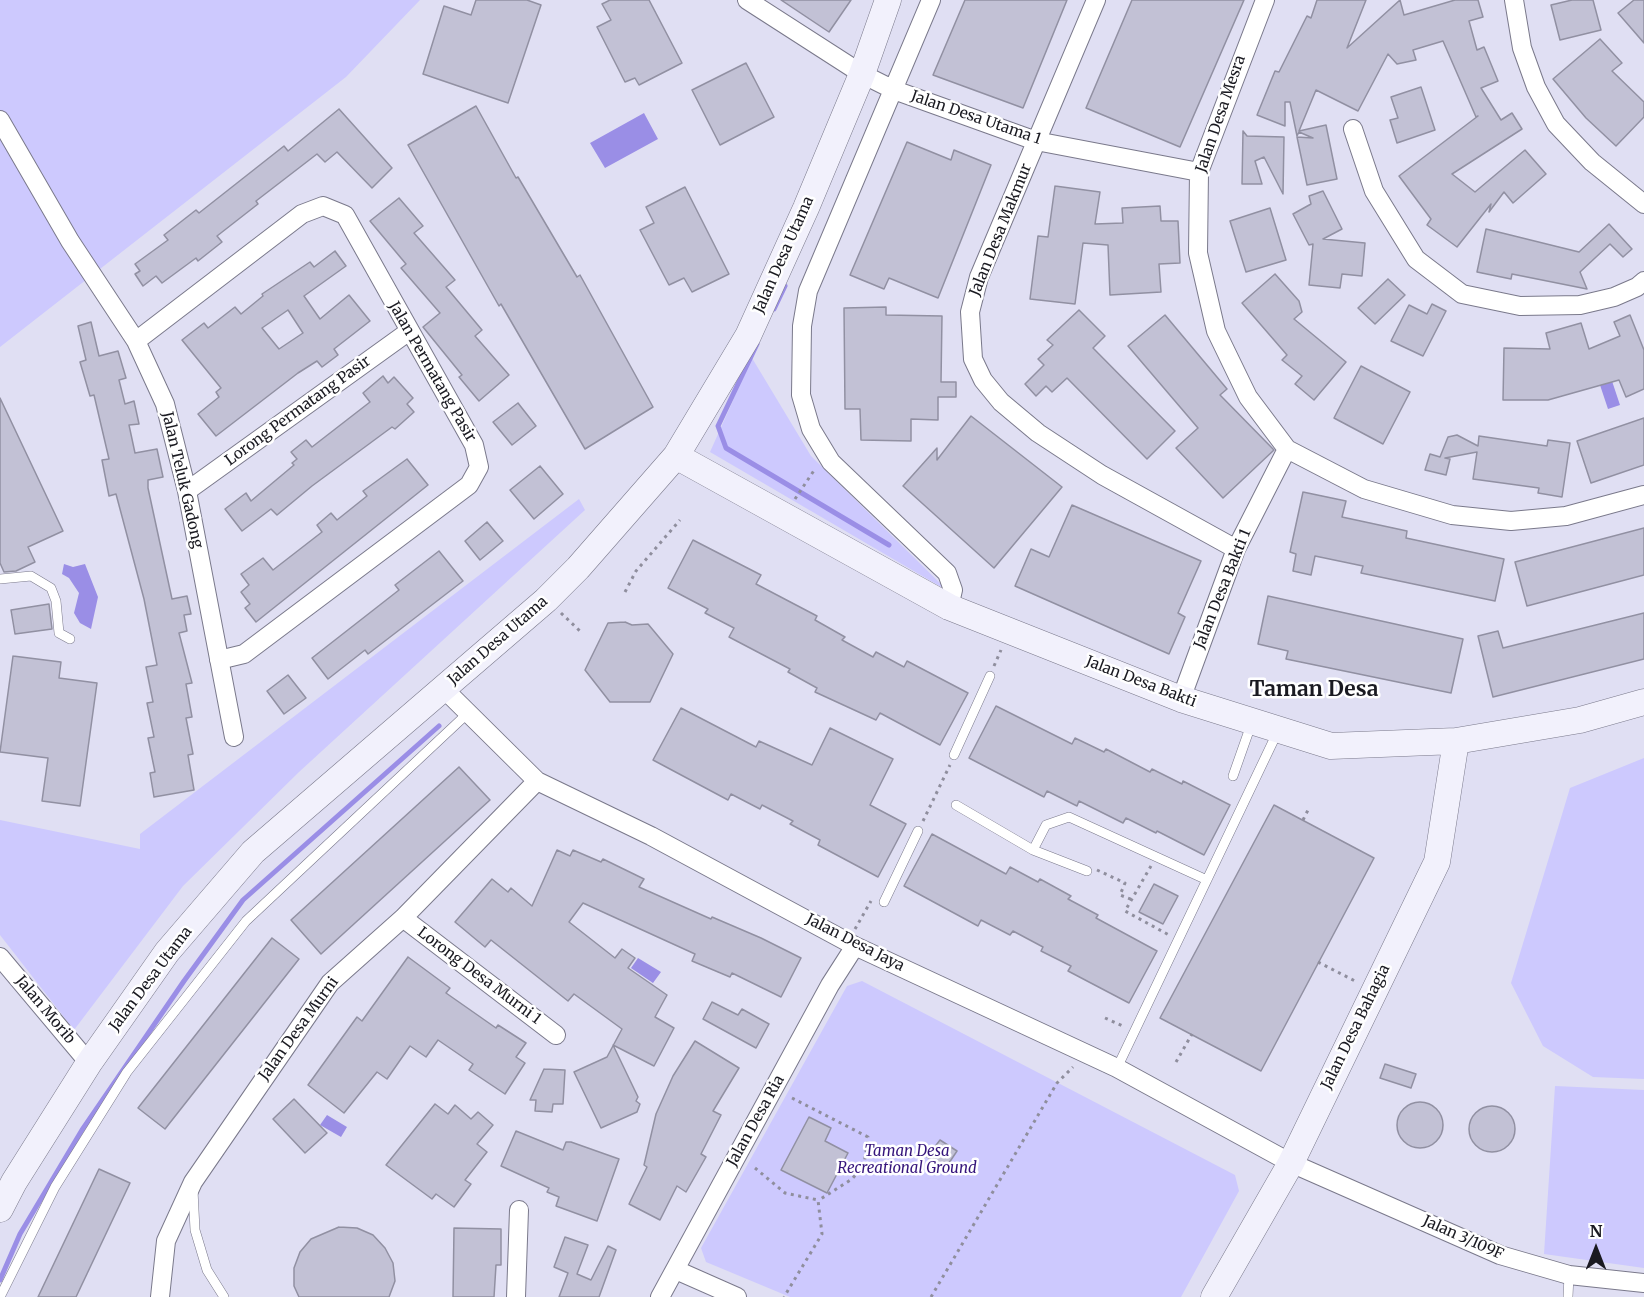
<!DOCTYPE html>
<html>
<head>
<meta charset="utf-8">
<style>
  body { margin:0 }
  #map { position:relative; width:1644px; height:1297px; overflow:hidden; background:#e0dff3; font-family:Merriweather,serif }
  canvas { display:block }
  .north { position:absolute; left:1566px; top:1219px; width:60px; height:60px; -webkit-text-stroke:4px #fff; paint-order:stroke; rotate:0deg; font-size:16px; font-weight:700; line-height:24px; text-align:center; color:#1a1a21 }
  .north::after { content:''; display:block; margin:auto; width:21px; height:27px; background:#1a1a21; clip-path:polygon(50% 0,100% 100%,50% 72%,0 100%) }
</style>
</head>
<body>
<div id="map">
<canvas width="1644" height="1297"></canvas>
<div class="north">N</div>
</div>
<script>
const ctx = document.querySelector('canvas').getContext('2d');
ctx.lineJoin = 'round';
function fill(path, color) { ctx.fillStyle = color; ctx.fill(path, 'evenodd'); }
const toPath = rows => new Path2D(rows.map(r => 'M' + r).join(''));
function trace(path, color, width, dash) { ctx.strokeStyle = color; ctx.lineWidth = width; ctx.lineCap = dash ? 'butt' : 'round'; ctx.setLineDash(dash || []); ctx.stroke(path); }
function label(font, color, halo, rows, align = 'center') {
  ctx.font = font + ' Merriweather,serif'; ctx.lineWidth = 5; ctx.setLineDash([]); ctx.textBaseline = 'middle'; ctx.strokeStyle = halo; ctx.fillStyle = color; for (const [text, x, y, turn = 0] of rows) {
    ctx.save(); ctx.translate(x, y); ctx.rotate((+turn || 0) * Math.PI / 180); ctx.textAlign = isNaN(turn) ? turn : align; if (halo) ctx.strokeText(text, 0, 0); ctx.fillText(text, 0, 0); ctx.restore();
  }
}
fill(toPath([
  [0,0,420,0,346,77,0,347],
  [752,358,811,456,948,591,710,452],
  [579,499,585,510,299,772,183,886,74,1030,0,935,0,820,140,849,140,834],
  [1644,758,1644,1079,1593,1077,1543,1046,1511,983,1570,788],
  [862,981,1235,1175,1239,1191,1181,1297,790,1297,706,1262,701,1248,847,986],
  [1555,1086,1644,1090,1644,1268,1544,1254]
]), '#cdc9fe');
fill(toPath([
  [644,113,658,139,605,168,590,143],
  [1611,378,1620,405,1608,409,1599,382],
  [64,564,73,567,85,564,98,597,91,629,80,623,74,613,79,593,69,578,62,574],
  [638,958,661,972,653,983,631,968],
  [327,1115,347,1127,341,1137,320,1125]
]), '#9a8ee6');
trace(toPath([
  [774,309,785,286],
  [757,344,718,426,726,448,889,545],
  [0,1280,20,1234,82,1130,184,981,243,900,439,726]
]), '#9a8ee6', 5);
const building = toPath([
  [476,0,527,0,541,5,508,103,423,74,444,6,471,15,476,0],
  [610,0,649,0,682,63,639,85,635,78,625,82,597,27,611,20,602,4,610,0],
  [781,0,851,0,829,32,781,0],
  [965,0,1067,0,1023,108,933,75,965,0],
  [1132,0,1244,0,1180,147,1086,108,1132,0],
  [1317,0,1366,0,1347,48,1400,0,1404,15,1455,0,1478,0,1483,17,1469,21,1477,50,1484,47,1498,81,1481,88,1501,120,1512,113,1522,129,1452,174,1475,192,1525,150,1546,174,1513,203,1504,192,1489,212,1491,204,1457,247,1427,225,1431,219,1399,176,1478,116,1476,117,1443,41,1413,50,1416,60,1397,64,1388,54,1358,111,1316,90,1299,131,1326,125,1337,179,1307,185,1297,137,1313,138,1299,132,1297,136,1290,102,1285,102,1285,126,1257,115,1275,71,1279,72,1307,16,1311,18,1317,0],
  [1572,0,1593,0,1601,30,1560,40,1551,5,1572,0],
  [1634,0,1644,0,1644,43,1618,13,1634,0],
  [1600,39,1622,63,1612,71,1644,102,1644,117,1616,146,1586,118,1553,79,1600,39],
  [746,63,774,117,720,145,692,90,746,63],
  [1421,87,1435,130,1397,143,1390,120,1398,118,1391,97,1421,87],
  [476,106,516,178,518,177,577,277,580,275,653,407,585,449,501,304,499,306,408,145,476,106],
  [339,109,392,168,372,188,337,152,325,162,317,154,256,201,258,204,217,236,222,242,198,261,196,258,162,283,156,276,143,286,135,274,140,271,135,264,168,240,164,235,196,210,199,213,284,146,288,151,339,109],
  [1243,131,1247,136,1284,137,1283,194,1264,157,1255,161,1262,184,1242,184,1243,131],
  [907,142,951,160,954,150,991,165,938,298,889,278,884,289,850,275,907,142],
  [1055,186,1100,192,1095,224,1123,223,1122,208,1160,206,1161,221,1178,221,1180,263,1159,264,1161,292,1110,295,1108,245,1083,243,1075,304,1030,299,1038,236,1048,237,1055,186],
  [685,187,729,274,692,292,684,278,669,285,640,230,654,223,646,207,685,187],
  [1323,191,1342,229,1323,239,1365,243,1362,276,1342,274,1340,288,1309,285,1313,244,1309,245,1293,214,1311,204,1309,196,1323,191],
  [399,198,423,226,414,233,455,280,446,287,482,330,475,336,509,375,479,401,459,377,462,375,423,327,440,313,401,268,406,264,370,221,399,198],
  [1270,208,1286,260,1246,272,1230,221,1270,208],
  [1609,224,1632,249,1623,257,1610,244,1580,272,1587,289,1512,274,1511,279,1477,272,1486,229,1579,252,1609,224],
  [335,251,346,266,304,296,320,319,349,295,370,321,334,349,338,355,322,367,317,361,298,373,216,436,198,414,219,397,216,392,221,388,182,340,204,323,208,328,235,307,241,314,263,296,262,294,310,262,314,267,335,251],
  [288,310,303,333,279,349,262,328,288,310],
  [1275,274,1299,301,1302,312,1294,319,1346,362,1314,400,1295,384,1302,376,1282,360,1287,355,1242,303,1275,274],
  [1388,279,1405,295,1375,324,1358,308,1388,279],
  [1432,304,1446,311,1423,356,1391,341,1409,305,1427,314,1432,304],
  [886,307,886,315,942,316,941,382,956,382,956,397,938,397,938,420,911,419,911,441,861,440,860,409,845,409,844,308,886,307],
  [1079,310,1105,336,1093,348,1175,431,1147,459,1067,378,1052,392,1046,386,1036,396,1025,384,1044,365,1038,359,1053,345,1047,340,1079,310],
  [1165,315,1227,389,1220,395,1274,450,1223,498,1176,448,1198,428,1128,346,1165,315],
  [1630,315,1644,350,1644,389,1626,397,1619,380,1548,400,1503,400,1504,348,1550,349,1546,333,1581,323,1589,349,1620,336,1614,322,1630,315],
  [91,322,99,356,118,351,126,378,119,380,125,404,134,401,139,424,129,425,135,453,157,449,163,477,148,480,148,488,172,599,187,596,191,614,184,615,187,631,179,633,192,683,186,684,192,717,186,718,193,754,188,755,194,790,154,797,150,773,155,772,148,738,154,737,147,703,153,702,146,667,157,665,144,599,116,494,109,496,102,460,109,459,94,395,90,396,80,362,86,360,78,326,91,322],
  [1361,366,1410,392,1383,444,1334,418,1361,366],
  [383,376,388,383,394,377,413,398,407,404,414,412,395,429,392,427,312,486,277,515,271,509,242,531,225,509,246,493,251,501,294,465,292,463,297,459,291,452,306,440,312,447,370,402,363,393,383,376],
  [0,398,63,531,28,547,35,562,16,571,4,572,0,563,0,398],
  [518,403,536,426,512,445,493,422,518,403],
  [971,416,1062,487,994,568,903,486,937,448,937,460,971,416],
  [1644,418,1644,465,1591,483,1577,441,1644,418],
  [1457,435,1478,446,1479,436,1547,446,1548,440,1570,443,1562,497,1538,493,1539,488,1473,479,1477,452,1445,458,1450,459,1446,475,1425,470,1430,454,1440,457,1448,437,1457,435],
  [407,459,428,485,256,622,245,608,250,604,241,592,249,585,241,574,263,558,273,570,322,532,317,525,331,513,337,520,367,496,363,491,407,459],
  [540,466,563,494,534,519,510,490,540,466],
  [1303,492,1346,501,1342,517,1407,531,1406,538,1504,559,1495,601,1361,573,1363,566,1315,556,1311,575,1293,571,1296,554,1290,552,1303,492],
  [1072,505,1201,561,1178,613,1185,617,1169,654,1015,586,1031,549,1049,557,1072,505],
  [487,522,503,541,480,560,465,541,487,522],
  [1644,528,1644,575,1527,606,1515,562,1644,528],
  [693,540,761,575,756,584,817,616,815,620,845,637,842,640,873,657,876,652,904,667,907,661,968,693,940,745,880,713,876,720,815,692,817,688,788,672,790,669,729,637,734,628,705,613,708,609,668,588,693,540],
  [439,551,463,581,368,654,365,650,328,679,312,658,399,590,395,585,439,551],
  [1268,596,1463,639,1451,693,1286,659,1288,651,1258,644,1268,596],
  [49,604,52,629,15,634,11,610,49,604],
  [1644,613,1644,659,1493,697,1478,636,1498,631,1503,648,1644,613],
  [625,622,632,625,648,624,673,654,650,702,610,702,585,670,608,623,625,622],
  [13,656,61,662,59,678,97,683,80,806,42,801,48,758,0,752,13,656],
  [288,675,306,698,284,714,267,691,288,675],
  [996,706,1072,744,1075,738,1104,752,1106,749,1150,772,1152,769,1182,784,1183,781,1230,805,1204,855,1157,831,1156,833,1126,818,1123,823,1079,801,1077,806,1047,791,1044,797,969,758,996,706],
  [681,708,756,747,759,741,812,765,830,728,893,759,870,805,906,824,878,877,818,845,820,840,790,824,793,821,762,805,760,809,731,794,728,800,653,760,681,708],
  [459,767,490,800,321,954,291,920,459,767],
  [1274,805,1374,858,1261,1071,1160,1018,1274,805],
  [932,834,1006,874,1010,867,1038,882,1040,879,1071,896,1068,899,1098,915,1096,918,1157,951,1129,1003,1068,971,1071,966,1041,951,1043,947,1013,931,1010,935,981,920,978,926,904,886,932,834],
  [557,850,570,856,573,850,601,862,603,859,644,879,639,887,711,919,712,917,761,938,801,958,781,997,732,973,730,977,692,961,695,954,583,903,569,922,615,958,622,949,635,958,628,968,667,995,655,1017,674,1028,654,1066,613,1045,638,1097,636,1101,640,1104,637,1112,601,1128,574,1072,607,1057,622,1029,574,994,568,1001,491,940,485,947,455,922,492,879,508,892,511,888,532,906,557,850],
  [1154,884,1178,896,1163,924,1139,912,1154,884],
  [272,938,299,959,165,1129,138,1108,272,938],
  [408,957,450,988,446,993,496,1028,498,1025,526,1043,516,1057,525,1063,505,1094,469,1070,473,1064,438,1040,426,1057,410,1046,387,1079,377,1072,344,1113,308,1085,357,1017,362,1021,408,957],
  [712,1002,738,1015,742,1009,769,1024,756,1048,703,1019,712,1002],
  [695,1041,739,1068,713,1111,721,1115,701,1154,706,1157,686,1192,677,1186,660,1220,629,1204,647,1167,644,1165,656,1114,673,1076,695,1041],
  [1385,1064,1416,1074,1411,1088,1380,1078,1385,1064],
  [544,1069,565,1070,563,1104,553,1104,552,1112,535,1111,536,1100,530,1100,544,1069],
  [294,1099,327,1133,305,1153,273,1119,294,1099],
  '1397 1125a23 23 0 1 1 46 0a23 23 0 1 1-46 0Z',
  [435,1104,448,1114,455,1105,471,1119,478,1112,493,1125,477,1144,487,1152,465,1180,471,1184,454,1207,436,1194,432,1199,386,1165,435,1104],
  '1469 1129a23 23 0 1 1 46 0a23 23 0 1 1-46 0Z',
  [809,1117,831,1128,825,1141,848,1153,827,1193,781,1170,809,1117],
  [516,1131,563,1150,566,1142,571,1142,619,1159,597,1221,556,1206,559,1197,547,1192,549,1188,501,1166,516,1131],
  [940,1140,957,1151,945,1169,927,1157,940,1140],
  [99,1169,130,1183,76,1297,38,1297,99,1169],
  [339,1227,357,1228,373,1235,385,1248,393,1263,395,1281,389,1297,299,1297,294,1286,294,1268,300,1252,311,1239,339,1227],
  [454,1228,501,1229,501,1265,496,1265,494,1297,453,1297,454,1228],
  [565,1237,588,1245,577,1274,591,1280,608,1246,616,1250,599,1297,559,1297,568,1273,554,1267,565,1237]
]);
fill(building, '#c2c1d5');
trace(building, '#9190a2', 1.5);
const lane = toPath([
  [0,579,31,576,51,588,56,601,59,633,70,639],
  [954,755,990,676],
  [1233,776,1252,722],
  [956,805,1033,850,1087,871],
  [1033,850,1046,825,1069,817,1207,880],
  [884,902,918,831],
  [1117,1068,1278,731],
  [193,1190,195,1230,207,1270,224,1297],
  [0,1297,55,1187,127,1072,246,921,468,713],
  [1568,1297,1569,1275]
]);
const street = toPath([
  [747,0,862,74,894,90,1036,141,1199,172],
  [931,0,808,291,802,326,801,395,811,429,831,462,947,573,953,590,949,607],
  [1096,0,979,277,970,312,973,359,983,380,1001,402,1038,433,1102,475,1236,549],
  [1265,0,1199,172,1198,253,1216,331,1248,397,1287,449,1364,489,1452,515,1511,521,1566,516,1644,495],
  [1514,0,1522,48,1536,87,1556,124,1592,162,1644,204],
  [0,120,70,241,136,341,165,404,187,491,234,737],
  [1353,129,1374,191,1416,259,1462,294,1520,306,1580,305,1614,297,1637,287,1644,281],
  [136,341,302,214,323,206,345,215,474,445,479,467,469,485,244,654,219,660],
  [187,491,408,332],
  [444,689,537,781,651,836,855,946,1117,1068,1291,1163,1500,1255,1569,1275,1644,1283],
  [1181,699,1236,549,1287,449],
  [403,918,556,1035],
  [0,957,89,1063],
  [676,1270,737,1297],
  [160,1297,166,1241,193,1182,330,983,403,918,537,781],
  [516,1297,519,1210],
  [660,1297,830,985,855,946]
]);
const secondary = toPath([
  [676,456,949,607,1181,699,1331,746,1456,741,1580,720,1644,702],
  [0,1209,14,1182,89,1063,167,952,253,852,546,600,578,568,676,456,748,336,806,208,862,74,888,0],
  [1214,1297,1291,1163,1437,862,1456,741]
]);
trace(lane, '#7a798b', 10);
trace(street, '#7a798b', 20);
trace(secondary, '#7a798b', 27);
trace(toPath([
  [795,499,815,469],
  [625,592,636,571,680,520],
  [561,613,580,631],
  [994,666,1001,650],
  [1303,820,1309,808],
  [923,821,950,765],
  [1151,866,1125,911,1169,935],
  [1097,870,1125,883,1120,895,1133,900],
  [855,929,871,901],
  [1318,962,1357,982],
  [1105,1018,1125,1027],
  [1176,1062,1192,1034],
  [792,1098,868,1137,864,1165,852,1179,819,1200],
  [755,1168,785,1193,818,1200,822,1234,784,1297],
  [931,1297,1057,1083,1073,1067]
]), '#8f8e9d', 3, [3, 4.5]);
trace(lane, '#fff', 9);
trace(street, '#fff', 18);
trace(secondary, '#f2f1fc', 26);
label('15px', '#1a1a21', '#fff', [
  ["Jalan Desa Mesra",1221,114,-71],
  ["Jalan Desa Utama 1",976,118,19],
  ["Jalan Desa Makmur",1001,230,-68],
  ["Jalan Desa Utama",784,255,-66],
  ["Jalan Permatang Pasir",432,372,60],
  ["Lorong Permatang Pasir",298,411,-36],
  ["Jalan Teluk Gadong",182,480,77],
  ["Jalan Desa Bakti 1",1223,589,-68],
  ["Jalan Desa Utama",498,641,-41],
  ["Jalan Desa Bakti",1141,682,21],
  ["Jalan Desa Jaya",855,943,27],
  ["Lorong Desa Murni 1",479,976,37],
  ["Jalan Desa Utama",151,979,-53],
  ["Jalan Morib",45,1010,50],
  ["Jalan Desa Bahagia",1356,1027,-64],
  ["Jalan Desa Murni",299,1029,-54],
  ["Jalan Desa Ria",756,1121,-61],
  ["Jalan 3/109F",1463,1238,24]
]);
label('italic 15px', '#35147b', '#fff', [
  ["Taman Desa",907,1152],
  ["Recreational Ground",907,1169]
]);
label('bold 21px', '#1a1a21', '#fff', [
  ["Taman Desa",1314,690]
]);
</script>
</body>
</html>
